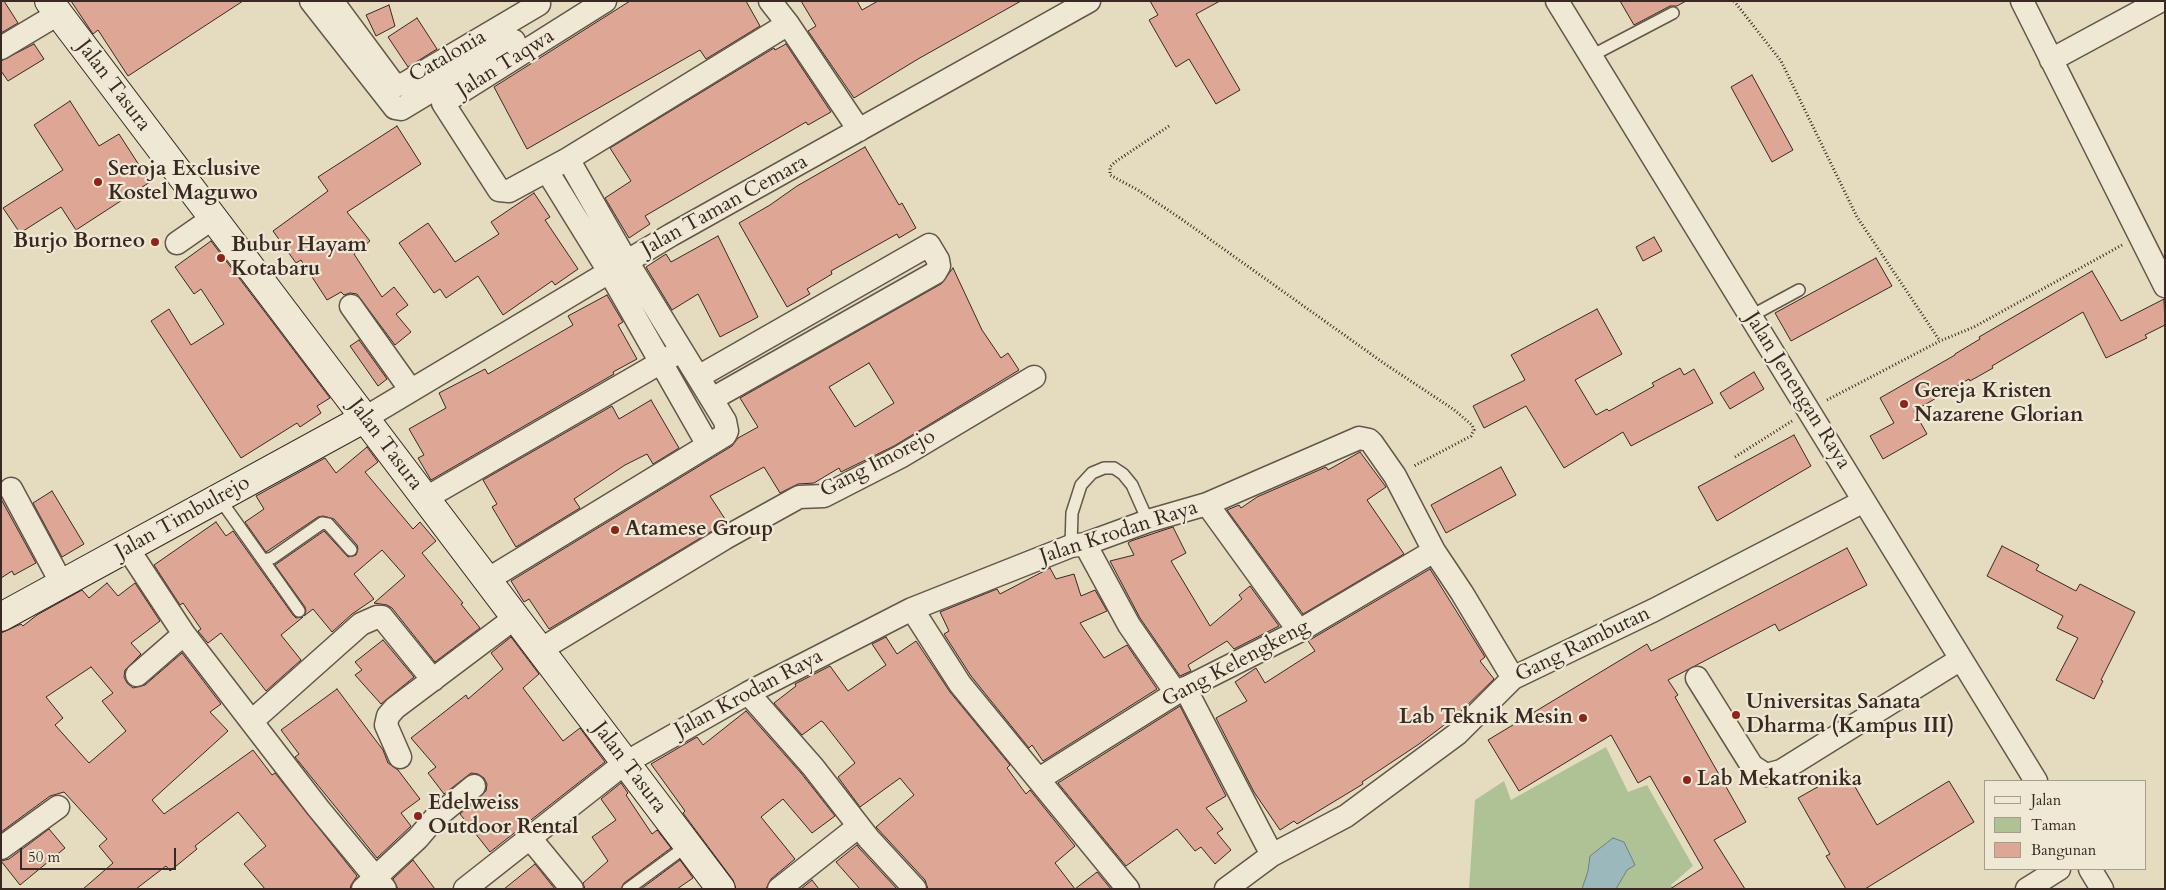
<!DOCTYPE html>
<html>
<head>
<meta charset="utf-8">
<style>
  body { margin:0 }
  #map { position:relative; width:2166px; height:890px; overflow:hidden; background:#e5dcbf; font-family:Cardo,serif }
  canvas { display:block }
  .frame { position:absolute; inset:0; border:2px solid #392922; pointer-events:none }
  .legend { position:absolute; left:1984px; top:780px; width:162px; height:90px; box-sizing:border-box; background:#eee8d5; border:1px solid #a69c8d; margin:0; padding:6px 9px; list-style:none; font-size:15px; color:#392922 }
  .legend li { display:flex; align-items:center; gap:10px; height:25px }
  .legend b { width:25px; border:1px solid #a69c8d }
  .scale { position:absolute; left:20px; top:848px; width:156px; height:22px; box-sizing:border-box; border:2px solid #392922; border-top:0; padding-left:6px; font-size:15px; line-height:18px; white-space:nowrap; color:#392922; -webkit-text-stroke:4px #eee8d5; paint-order:stroke }
</style>
</head>
<body>
<div id="map">
<canvas width="2166" height="890"></canvas>
<div class="frame"></div>
<ul class="legend">
<li><b style="height:6px;background:#eee8d5"></b>Jalan</li>
<li><b style="height:14px;background:#afc296"></b>Taman</li>
<li><b style="height:14px;background:#dea695"></b>Bangunan</li>
</ul>
<div class="scale">50 m</div>
</div>
<script>
const ctx = document.querySelector('canvas').getContext('2d');
ctx.lineJoin = 'round';
function fill(path, color) { ctx.fillStyle = color; ctx.fill(path, 'evenodd'); }
const toPath = rows => new Path2D(rows.map(r => 'M' + r).join(''));
function trace(path, color, width, dash) { ctx.strokeStyle = color; ctx.lineWidth = width; ctx.lineCap = dash ? 'butt' : 'round'; ctx.setLineDash(dash || []); ctx.stroke(path); }
function label(font, color, halo, rows, align = 'center') {
  ctx.font = font + ' Cardo,serif'; ctx.lineWidth = 4.5; ctx.setLineDash([]); ctx.textBaseline = 'middle'; ctx.strokeStyle = halo; ctx.fillStyle = color; for (const [text, x, y, turn = 0] of rows) {
    ctx.save(); ctx.translate(x, y); ctx.rotate((+turn || 0) * Math.PI / 180); ctx.textAlign = isNaN(turn) ? turn : align; if (halo) ctx.strokeText(text, 0, 0); ctx.fillText(text, 0, 0); ctx.restore();
  }
}
fill(toPath([
  [1606,747,1628,792,1647,785,1693,866,1671,885,1673,889,1469,889,1475,800,1504,781,1511,800]
]), '#afc296');
const water = toPath([
  [1613,838,1624,842,1635,865,1627,870,1616,889,1582,889,1588,871,1590,856,1613,838]
]);
fill(water, '#9bb9bd');
trace(water, '#747f7f', 1);
const building = toPath([
  [1,1,4,1,18,23,1,33,1,1],
  [71,1,243,1,128,76,98,30,93,34,71,1],
  [630,1,746,1,760,26,706,59,700,50,527,149,494,87,630,1],
  [801,1,857,1,862,10,878,1,1021,1,918,59,854,98,808,31,816,26,801,1],
  [1150,1,1220,1,1196,14,1240,90,1216,104,1189,59,1176,67,1149,20,1158,15,1150,1],
  [1620,1,1686,1,1677,6,1670,6,1634,25,1620,1],
  [389,5,395,26,376,36,366,15,389,5],
  [417,18,437,49,408,67,388,37,417,18],
  [34,44,44,59,8,81,1,71,1,61,34,44],
  [786,44,831,112,808,125,806,122,645,216,650,224,629,238,605,198,631,181,610,148,774,48,775,50,786,44],
  [1752,75,1793,150,1772,162,1731,87,1752,75],
  [70,101,99,146,119,134,150,182,76,230,61,207,20,233,3,208,63,170,34,125,70,101],
  [397,126,421,164,347,212,370,241,354,254,382,297,394,287,408,305,396,314,411,332,395,345,357,294,350,293,344,295,341,292,327,300,301,260,296,263,273,231,328,191,318,177,397,126],
  [865,147,899,205,902,203,916,228,899,238,897,234,831,271,832,274,807,289,810,294,787,307,739,223,770,205,797,186,865,147],
  [534,193,550,217,545,220,578,269,555,285,552,281,503,315,478,276,446,298,440,289,434,293,399,243,428,223,455,262,499,234,491,222,534,193],
  [718,236,758,317,720,337,698,294,672,310,646,267,666,254,671,262,718,236],
  [1654,237,1662,251,1643,261,1636,247,1654,237],
  [211,241,330,398,317,406,321,413,300,427,297,423,241,458,151,321,169,309,191,345,224,324,201,289,194,294,175,267,211,241],
  [1876,258,1892,286,1791,341,1775,313,1876,258],
  [953,268,982,330,1001,358,1008,353,1019,370,894,446,841,472,839,468,814,483,798,484,780,493,764,467,710,496,727,522,549,629,529,599,524,602,511,581,732,446,738,438,758,427,740,398,941,284,953,268],
  [869,363,894,403,855,427,829,387,869,363],
  [2092,271,2121,321,2164,299,2165,325,2145,335,2147,338,2106,358,2083,312,1992,366,1993,368,1970,381,1969,379,1914,411,1927,434,1883,459,1870,436,1894,423,1880,398,1955,355,1955,354,1980,339,1979,337,2092,271],
  [607,295,623,322,618,325,637,359,613,372,614,374,431,480,418,458,424,455,409,429,446,408,439,393,485,369,488,374,573,325,568,316,607,295],
  [1597,309,1622,354,1575,380,1596,415,1607,409,1609,411,1654,386,1652,383,1680,368,1684,375,1694,369,1713,403,1631,446,1623,432,1564,468,1526,406,1484,428,1473,406,1525,380,1511,355,1597,309],
  [359,340,387,379,378,386,350,346,359,340],
  [1754,372,1764,389,1730,409,1720,393,1754,372],
  [651,400,679,448,653,464,647,454,625,465,574,499,580,508,516,547,492,507,497,504,483,480,612,406,619,419,651,400],
  [1794,435,1811,466,1717,521,1698,487,1794,435],
  [367,447,378,462,365,472,413,529,420,522,436,541,422,553,463,603,461,604,480,628,435,662,392,608,387,605,374,603,405,576,382,550,354,574,374,599,352,614,332,632,313,609,304,616,306,611,305,607,275,565,324,531,348,557,356,555,358,549,357,545,334,519,323,516,318,517,266,552,245,522,264,509,256,496,325,458,336,473,367,447],
  [1360,452,1386,487,1367,500,1404,554,1303,614,1227,510,1239,505,1241,508,1257,497,1326,467,1328,470,1360,452],
  [1501,467,1516,495,1446,533,1431,505,1501,467],
  [52,491,84,544,62,557,33,503,52,491],
  [1,499,36,563,14,575,12,571,1,578,1,499],
  [216,522,226,536,233,531,293,615,296,618,303,617,281,635,301,660,266,691,221,633,208,643,198,631,201,629,183,603,180,605,154,565,216,522],
  [1173,527,1186,553,1171,561,1210,626,1242,599,1239,595,1250,586,1279,626,1234,649,1227,641,1188,665,1191,671,1180,676,1140,618,1110,561,1134,555,1128,543,1131,541,1173,527],
  [2002,546,2039,565,2036,570,2076,591,2080,584,2135,612,2101,680,2103,681,2094,699,2056,680,2078,638,2057,628,2063,616,1987,576,2002,546],
  [1847,548,1867,585,1779,631,1775,624,1668,680,1678,695,1675,697,1746,822,1714,840,1745,889,1670,889,1703,868,1650,776,1638,783,1611,735,1519,791,1488,740,1647,644,1651,651,1847,548],
  [1050,568,1056,579,1074,574,1081,596,1095,590,1107,611,1080,623,1104,658,1127,645,1157,689,1043,761,1032,745,1029,748,971,676,944,634,949,631,940,612,997,589,1000,594,1050,568],
  [1430,569,1485,657,1480,661,1494,679,1456,716,1419,744,1362,782,1363,784,1297,824,1294,821,1280,830,1254,792,1216,718,1247,701,1235,682,1256,668,1265,683,1315,651,1308,641,1430,569],
  [107,583,118,596,135,583,160,621,131,643,141,654,125,670,124,677,127,683,133,688,145,685,182,653,221,704,210,712,228,731,152,800,164,814,253,750,272,775,275,773,357,876,351,885,350,889,265,889,244,864,266,846,238,812,195,846,197,849,170,871,166,866,136,889,83,889,113,863,99,846,107,839,64,792,50,796,1,832,1,633,21,624,23,626,37,615,82,590,89,598,107,583],
  [91,667,113,693,102,701,126,731,89,763,55,725,63,718,46,697,91,667],
  [511,637,539,674,523,688,563,741,580,728,605,762,490,852,460,814,486,791,487,784,484,778,478,774,471,773,444,794,428,773,436,767,411,738,466,695,468,699,503,669,491,653,511,637],
  [886,637,897,654,916,641,950,692,1010,765,1007,768,1026,794,1030,790,1075,846,1055,863,1075,889,1097,872,1111,889,928,889,925,880,876,827,914,795,900,778,860,807,838,777,855,763,823,722,821,721,802,735,774,703,796,686,795,684,830,666,848,691,886,665,872,644,886,637],
  [383,640,414,677,381,704,355,675,362,670,355,662,383,640],
  [337,689,383,750,388,763,398,770,420,799,401,813,411,826,377,858,295,757,299,754,281,730,337,689],
  [1180,706,1226,796,1206,808,1223,829,1217,833,1231,850,1215,864,1201,847,1195,851,1177,829,1126,866,1058,783,1180,706],
  [746,711,801,773,835,816,812,833,783,799,761,817,795,859,771,879,766,889,736,889,733,880,683,813,685,811,651,764,697,737,703,745,746,711],
  [1846,771,1877,825,1949,781,1974,822,1865,889,1846,889,1826,856,1830,854,1798,798,1846,771],
  [621,783,628,793,626,795,652,834,657,830,671,848,624,883,621,889,585,889,583,883,608,861,592,837,616,820,601,799,621,783],
  [49,829,65,848,20,885,1,861,9,859,49,829],
  [857,845,859,848,897,889,860,889,836,862,857,845],
  [413,860,435,889,398,889,393,879,413,860],
  [680,860,693,878,677,889,641,889,680,860],
  [535,864,555,889,504,889,535,864],
  [812,880,819,889,801,889,812,880]
]);
fill(building, '#dea695');
trace(building, '#392922', 1);
const lane = toPath([
  [1591,56,1673,13],
  [1751,316,1799,290],
  [219,498,263,560],
  [1071,546,1072,513,1081,485,1092,473,1104,468,1114,468,1123,474,1132,485,1148,521],
  [299,611,263,560,272,558,322,523,328,524,351,550],
  [628,889,688,845]
]);
const street = toPath([
  [311,1,395,108,401,109,514,41],
  [332,1,395,86,406,83,429,69,539,4,538,1],
  [605,1,443,103,499,190,509,191,568,159,788,24],
  [770,1,788,24,859,130],
  [1557,1,2036,781],
  [2022,1,2165,286],
  [1,48,58,14],
  [2051,60,2160,1],
  [547,171,610,273,708,445],
  [177,243,213,218],
  [351,306,410,389],
  [698,377,929,245,938,260,939,266,935,273,712,399],
  [365,418,671,235,1089,1],
  [11,489,62,584],
  [426,498,672,356],
  [1207,504,1299,631],
  [1085,544,1129,625,1176,693],
  [128,549,184,634,318,808,385,889],
  [487,580,725,435,727,431,725,421,620,250,568,159],
  [912,609,960,684,1128,889],
  [540,650,725,538,799,497,824,496,900,457,1034,377],
  [137,675,184,634],
  [1697,678,1752,766,1766,775,1781,771,1961,659],
  [1185,688,1272,855],
  [748,693,813,767,869,839,915,889],
  [252,721,361,624,377,617,382,617,433,680],
  [400,757,386,725,388,716,395,708,516,617],
  [1039,779,1176,693,1299,631,1434,551],
  [529,837,572,889],
  [1,848,58,807],
  [2090,869,2102,889],
  [363,889,418,838,435,818,474,786],
  [465,889,625,763,748,693,912,609,1071,546,1085,544,1148,521,1207,504,1359,438,1369,440,1372,443,1395,476,1434,551,1462,593,1513,678],
  [779,889,859,826],
  [1226,889,1272,855,1346,816,1457,734,1513,678,1654,610,1864,501],
  [2027,889,2059,869]
]);
const secondary = toPath([
  [49,1,721,889],
  [1,617,365,418]
]);
trace(lane, '#645649', 14);
trace(street, '#645649', 25);
trace(secondary, '#392922', 30);
trace(toPath([
  [1734,1,1781,61,1857,217,1940,341],
  [1169,126,1115,162,1110,167,1110,175,1138,190,1180,218,1385,364,1453,409,1472,425,1474,430,1471,436,1414,466],
  [1827,400,1940,341,1974,327,2122,245],
  [1735,457,1792,421]
]), '#392922', 3, [1, 2.5]);
trace(lane, '#eee8d5', 11);
trace(street, '#eee8d5', 22);
trace(secondary, '#eee8d5', 28);
for (const [x, y, r, color] of [
  [98,182,5,"#8f2418"],
  [155,242,5,"#8f2418"],
  [221,258,5,"#8f2418"],
  [1904,404,5,"#8f2418"],
  [615,530,5,"#8f2418"],
  [1736,715,5,"#8f2418"],
  [1583,718,5,"#8f2418"],
  [1687,780,5,"#8f2418"],
  [418,816,5,"#8f2418"]
]) { const dot = new Path2D(); dot.arc(x, y, r, 0, 2 * Math.PI); ctx.fillStyle = color; ctx.fill(dot); trace(dot, '#eee8d5', 2); }
label('21px', '#392922', '#eee8d5', [
  ["Catalonia",448,57,-30],
  ["Jalan Taqwa",506,64,-32],
  ["Jalan Tasura",113,86,53],
  ["Jalan Taman Cemara",725,206,-29],
  ["Jalan Jenengan Raya",1797,391,58],
  ["Jalan Tasura",385,445,53],
  ["Gang Imorejo",878,464,-27],
  ["Jalan Timbulrejo",183,518,-29],
  ["Jalan Krodan Raya",1119,533,-18],
  ["Gang Rambutan",1583,645,-26],
  ["Gang Kelengkeng",1236,664,-28],
  ["Jalan Krodan Raya",749,694,-28],
  ["Jalan Tasura",629,768,53]
]);
label('bold 21px', '#392922', '#eee8d5', [
  ["Seroja Exclusive",108,170],
  ["Kostel Maguwo",108,194],
  ["Burjo Borneo",145,242,"right"],
  ["Bubur Hayam",231,246],
  ["Kotabaru",231,270],
  ["Gereja Kristen",1914,392],
  ["Nazarene Glorian",1914,416],
  ["Atamese Group",625,530],
  ["Universitas Sanata",1746,703],
  ["Dharma (Kampus III)",1746,727],
  ["Lab Teknik Mesin",1573,718,"right"],
  ["Lab Mekatronika",1697,780],
  ["Edelweiss",428,804],
  ["Outdoor Rental",428,828]
], 'left');
</script>
</body>
</html>
